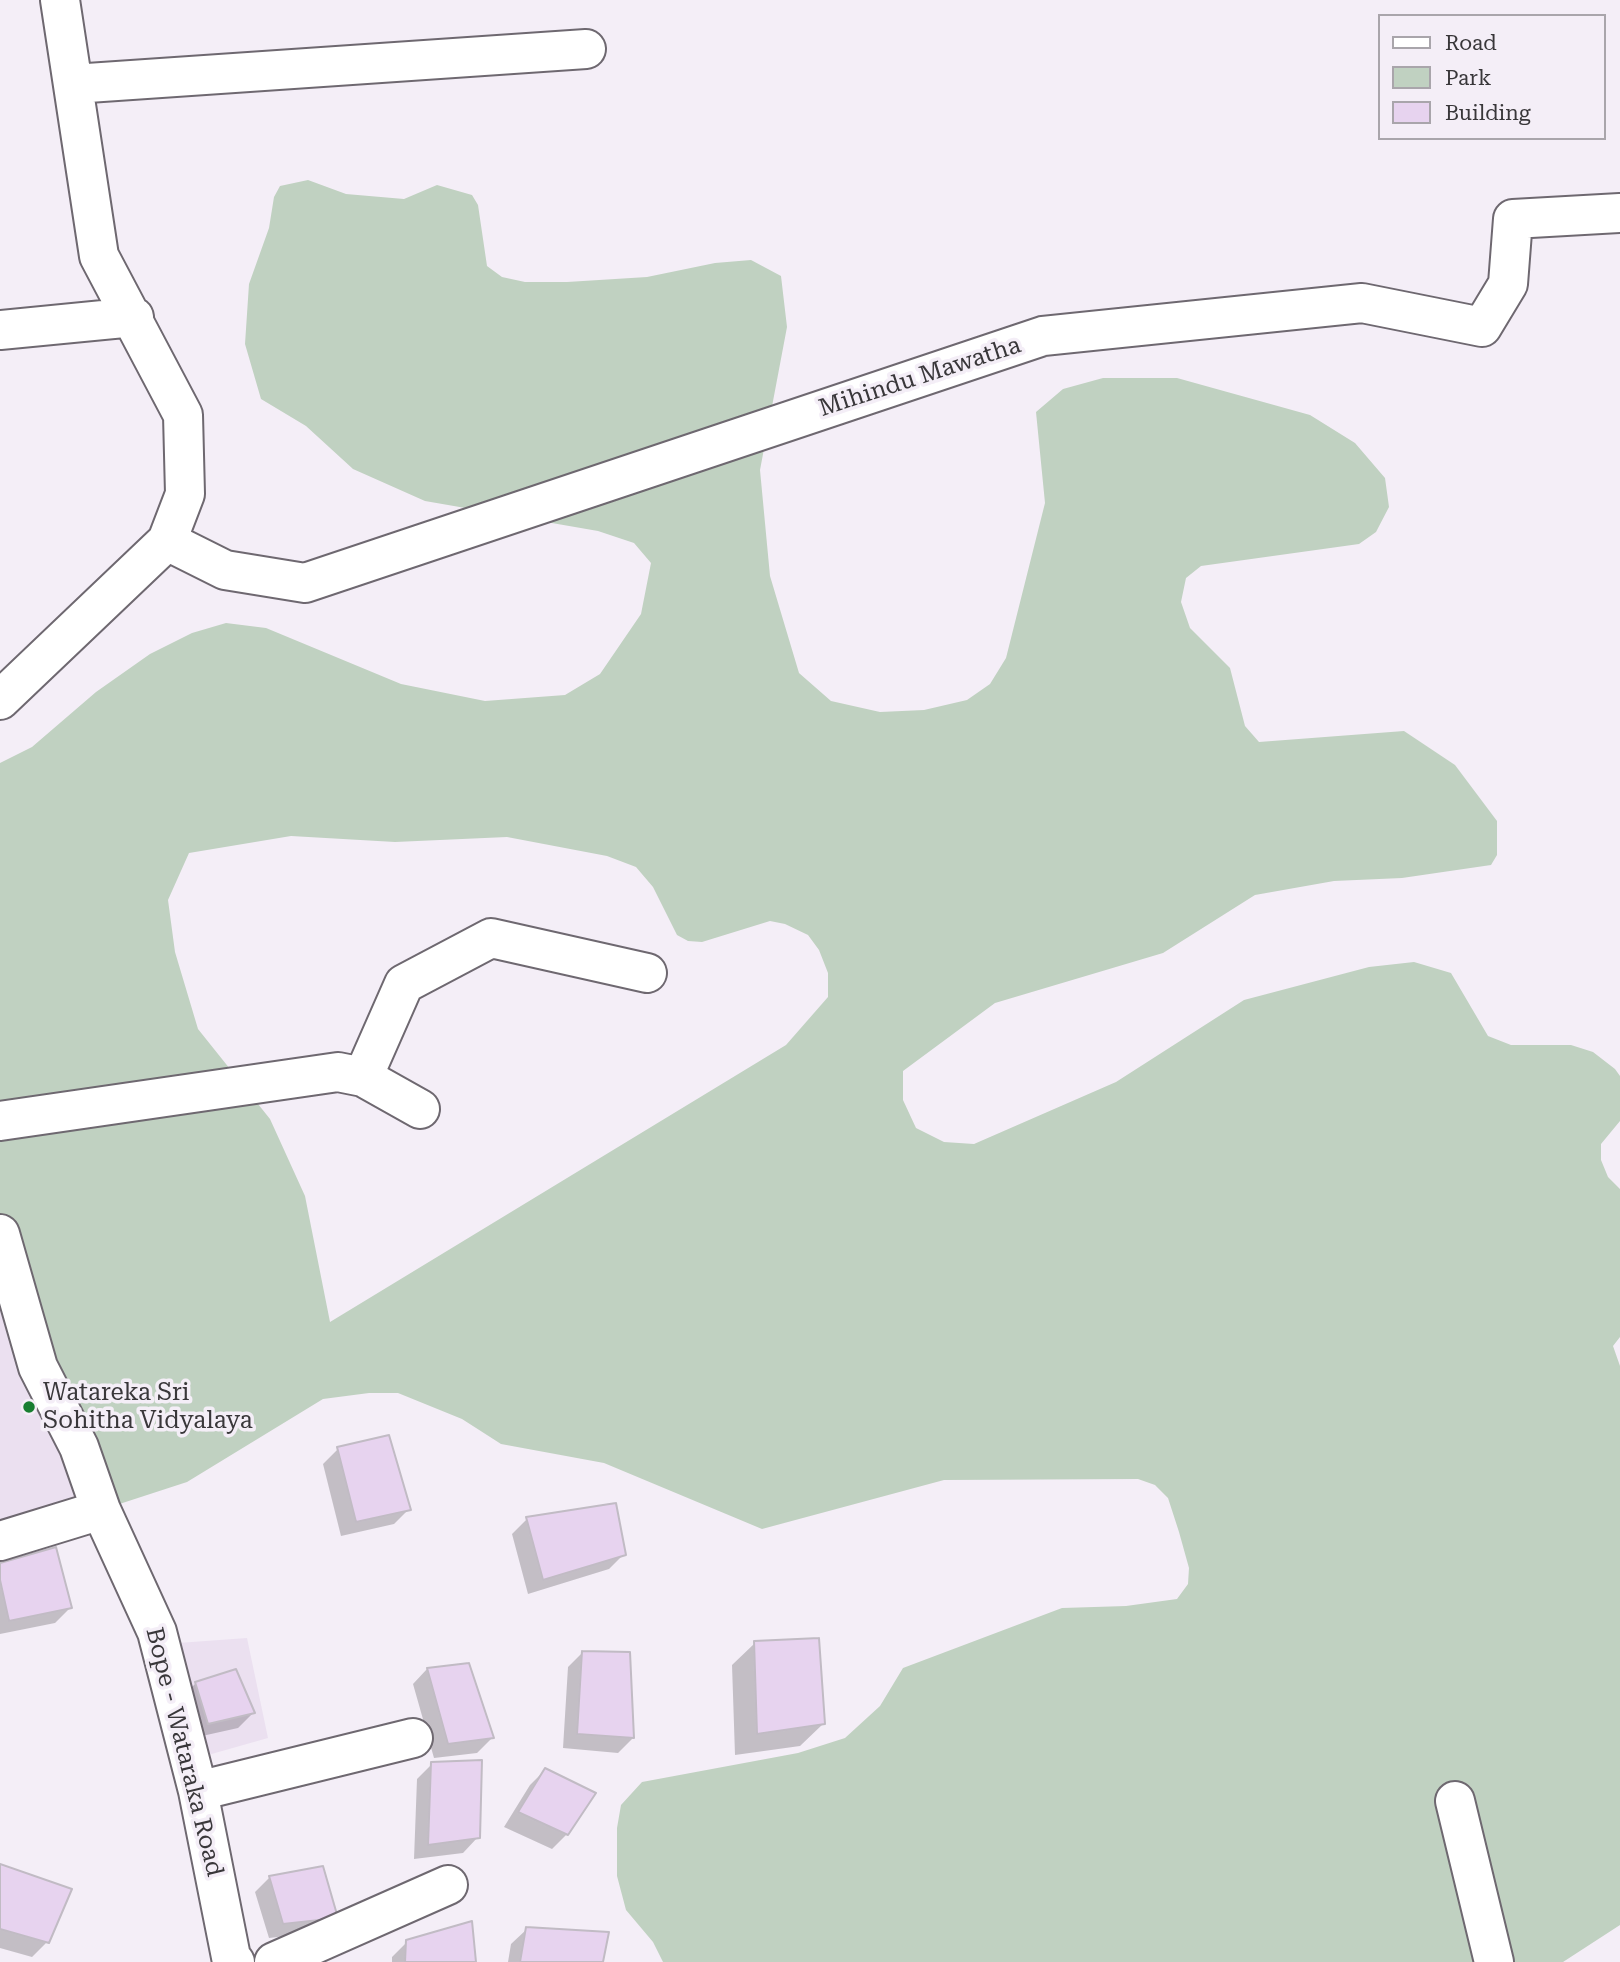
<!DOCTYPE html>
<html>
<head>
<meta charset="utf-8">
<style>
  body { margin:0 }
  #map { position:relative; width:1620px; height:1962px; overflow:hidden; background:#f4eef7; font-family:"Roboto Serif",serif }
  canvas { display:block }
  .legend { position:absolute; left:1378px; top:14px; width:228px; height:126px; box-sizing:border-box; background:#f4eef7; border:2px solid #a9a5ab; margin:0; padding:9px 12px; list-style:none; font-size:21px; color:#39373a }
  .legend li { display:flex; align-items:center; gap:14px; height:35px }
  .legend b { width:35px; border:2px solid #a9a5ab }
</style>
</head>
<body>
<div id="map">
<canvas width="1620" height="1962"></canvas>
<ul class="legend">
<li><b style="height:9px;background:#fff"></b>Road</li>
<li><b style="height:19px;background:#c0d1c1"></b>Park</li>
<li><b style="height:19px;background:#e7d3ef"></b>Building</li>
</ul>
</div>
<script>
const ctx = document.querySelector('canvas').getContext('2d');
ctx.lineJoin = 'round';
function fill(path, color) { ctx.fillStyle = color; ctx.fill(path, 'evenodd'); }
const toPath = rows => new Path2D(rows.map(r => 'M' + r).join(''));
function trace(path, color, width, dash) { ctx.strokeStyle = color; ctx.lineWidth = width; ctx.lineCap = dash ? 'butt' : 'round'; ctx.setLineDash(dash || []); ctx.stroke(path); }
function label(font, color, halo, rows, align = 'center') {
  ctx.font = font + ' "Roboto Serif",serif'; ctx.lineWidth = 7; ctx.setLineDash([]); ctx.textBaseline = 'middle'; ctx.strokeStyle = halo; ctx.fillStyle = color; for (const [text, x, y, turn = 0] of rows) {
    ctx.save(); ctx.translate(x, y); ctx.rotate((+turn || 0) * Math.PI / 180); ctx.textAlign = isNaN(turn) ? turn : align; if (halo) ctx.strokeText(text, 0, 0); ctx.fillText(text, 0, 0); ctx.restore();
  }
}
fill(toPath([
  [0,1234,101,1510,0,1541],
  [247,1638,268,1738,208,1755,178,1643]
]), '#ebe0f0');
fill(toPath([
  [308,180,346,194,404,199,437,185,472,195,478,205,487,266,502,277,525,282,567,282,647,277,715,263,751,260,781,276,787,327,760,470,770,576,799,673,831,701,880,712,924,710,967,700,990,684,1006,658,1045,503,1036,412,1063,389,1103,378,1177,378,1310,415,1355,443,1385,478,1389,507,1376,532,1359,544,1201,566,1186,578,1181,602,1190,628,1230,668,1245,726,1259,742,1404,731,1455,765,1497,821,1497,855,1491,865,1402,878,1334,881,1255,895,1163,953,995,1003,903,1071,903,1100,916,1128,944,1142,974,1144,1116,1082,1244,1000,1369,967,1414,962,1451,973,1488,1036,1511,1045,1571,1045,1593,1052,1615,1069,1620,1076,1620,1121,1601,1144,1601,1160,1608,1177,1620,1189,1620,1337,1613,1346,1620,1366,1620,1925,1563,1962,663,1962,653,1942,626,1910,617,1876,617,1828,621,1805,642,1782,798,1753,845,1738,880,1706,903,1668,1062,1608,1126,1606,1177,1599,1188,1584,1189,1568,1179,1532,1168,1498,1155,1485,1138,1479,944,1480,762,1529,604,1463,501,1444,462,1419,398,1393,369,1393,323,1399,187,1482,101,1510,0,1234,0,763,32,747,96,692,150,654,192,633,226,623,266,628,401,684,485,701,565,695,600,674,641,614,651,563,634,543,598,531,425,501,353,469,306,426,261,399,245,344,249,284,269,228,274,197,280,186],
  [291,836,395,842,507,837,607,856,636,867,653,887,677,935,688,941,702,942,770,921,785,924,808,935,819,950,828,973,828,997,786,1045,330,1322,305,1196,270,1119,198,1029,175,952,168,900,189,853]
]), '#c0d1c1');
fill(toPath([
  [338,1449,409,1509,394,1524,341,1536,323,1464],
  [527,1519,624,1554,609,1569,528,1594,512,1534],
  [0,1565,70,1608,55,1623,0,1634],
  [755,1643,823,1724,800,1746,735,1755,732,1665],
  [583,1652,633,1738,618,1753,563,1748,568,1667],
  [427,1669,492,1738,477,1753,434,1758,413,1684],
  [196,1683,253,1713,238,1728,193,1738,181,1698],
  [432,1764,478,1837,463,1853,414,1859,417,1779],
  [545,1770,567,1834,552,1849,504,1827,530,1785],
  [0,1866,47,1942,32,1957,0,1948],
  [270,1877,336,1917,321,1932,269,1938,255,1892],
  [527,1929,601,1962,508,1962,511,1944],
  [407,1942,474,1962,392,1962,392,1957]
]), '#0003');
const building = toPath([
  [389,1435,411,1510,356,1522,337,1447,389,1435],
  [616,1503,626,1555,543,1580,526,1517,616,1503],
  [56,1547,72,1608,9,1621,0,1580,0,1563,56,1547],
  [819,1638,825,1724,757,1734,754,1641,819,1638],
  [582,1651,630,1652,634,1738,577,1734,582,1651],
  [469,1663,494,1738,448,1744,427,1668,469,1663],
  [236,1669,255,1713,208,1724,195,1682,236,1669],
  [482,1760,480,1838,428,1845,431,1762,482,1760],
  [545,1768,596,1793,568,1835,518,1812,545,1768],
  [0,1864,72,1889,49,1943,0,1929,0,1864],
  [323,1866,338,1918,283,1924,269,1876,323,1866],
  [472,1921,476,1962,405,1962,406,1940,472,1921],
  [526,1927,609,1932,603,1962,520,1962,526,1927]
]);
fill(building, '#e7d3ef');
trace(building, '#c1bbc4', 2);
const minor = toPath([
  [73,84,586,49],
  [0,330,134,317],
  [167,541,225,570,305,583,1043,336,1362,303,1482,327,1508,284,1513,219,1620,213],
  [0,700,167,541,185,494,183,415,99,256,60,0],
  [363,1077,404,984,491,938,647,973],
  [0,1121,338,1072,363,1077,420,1109],
  [0,1234,38,1367,79,1447,101,1510,157,1632,198,1791,231,1957,235,1962],
  [0,1541,101,1510],
  [198,1791,413,1738],
  [1455,1801,1494,1962],
  [274,1962,448,1885]
]);
trace(minor, '#6e6870', 42);
trace(minor, '#fff', 38);
for (const [x, y, r, color] of [
  [29,1407,7,"#187e31"]
]) { const dot = new Path2D(); dot.arc(x, y, r, 0, 2 * Math.PI); ctx.fillStyle = color; ctx.fill(dot); trace(dot, '#f4eef7', 2.5); }
label('24px', '#39373a', '#f4eef7', [
  ["Mihindu Mawatha",920,377,-18],
  ["Bope - Wataraka Road",184,1752,76]
]);
label('24px', '#39373a', '#f4eef7', [
  ["Watareka Sri",43,1393],
  ["Sohitha Vidyalaya",43,1421]
], 'left');
</script>
</body>
</html>
